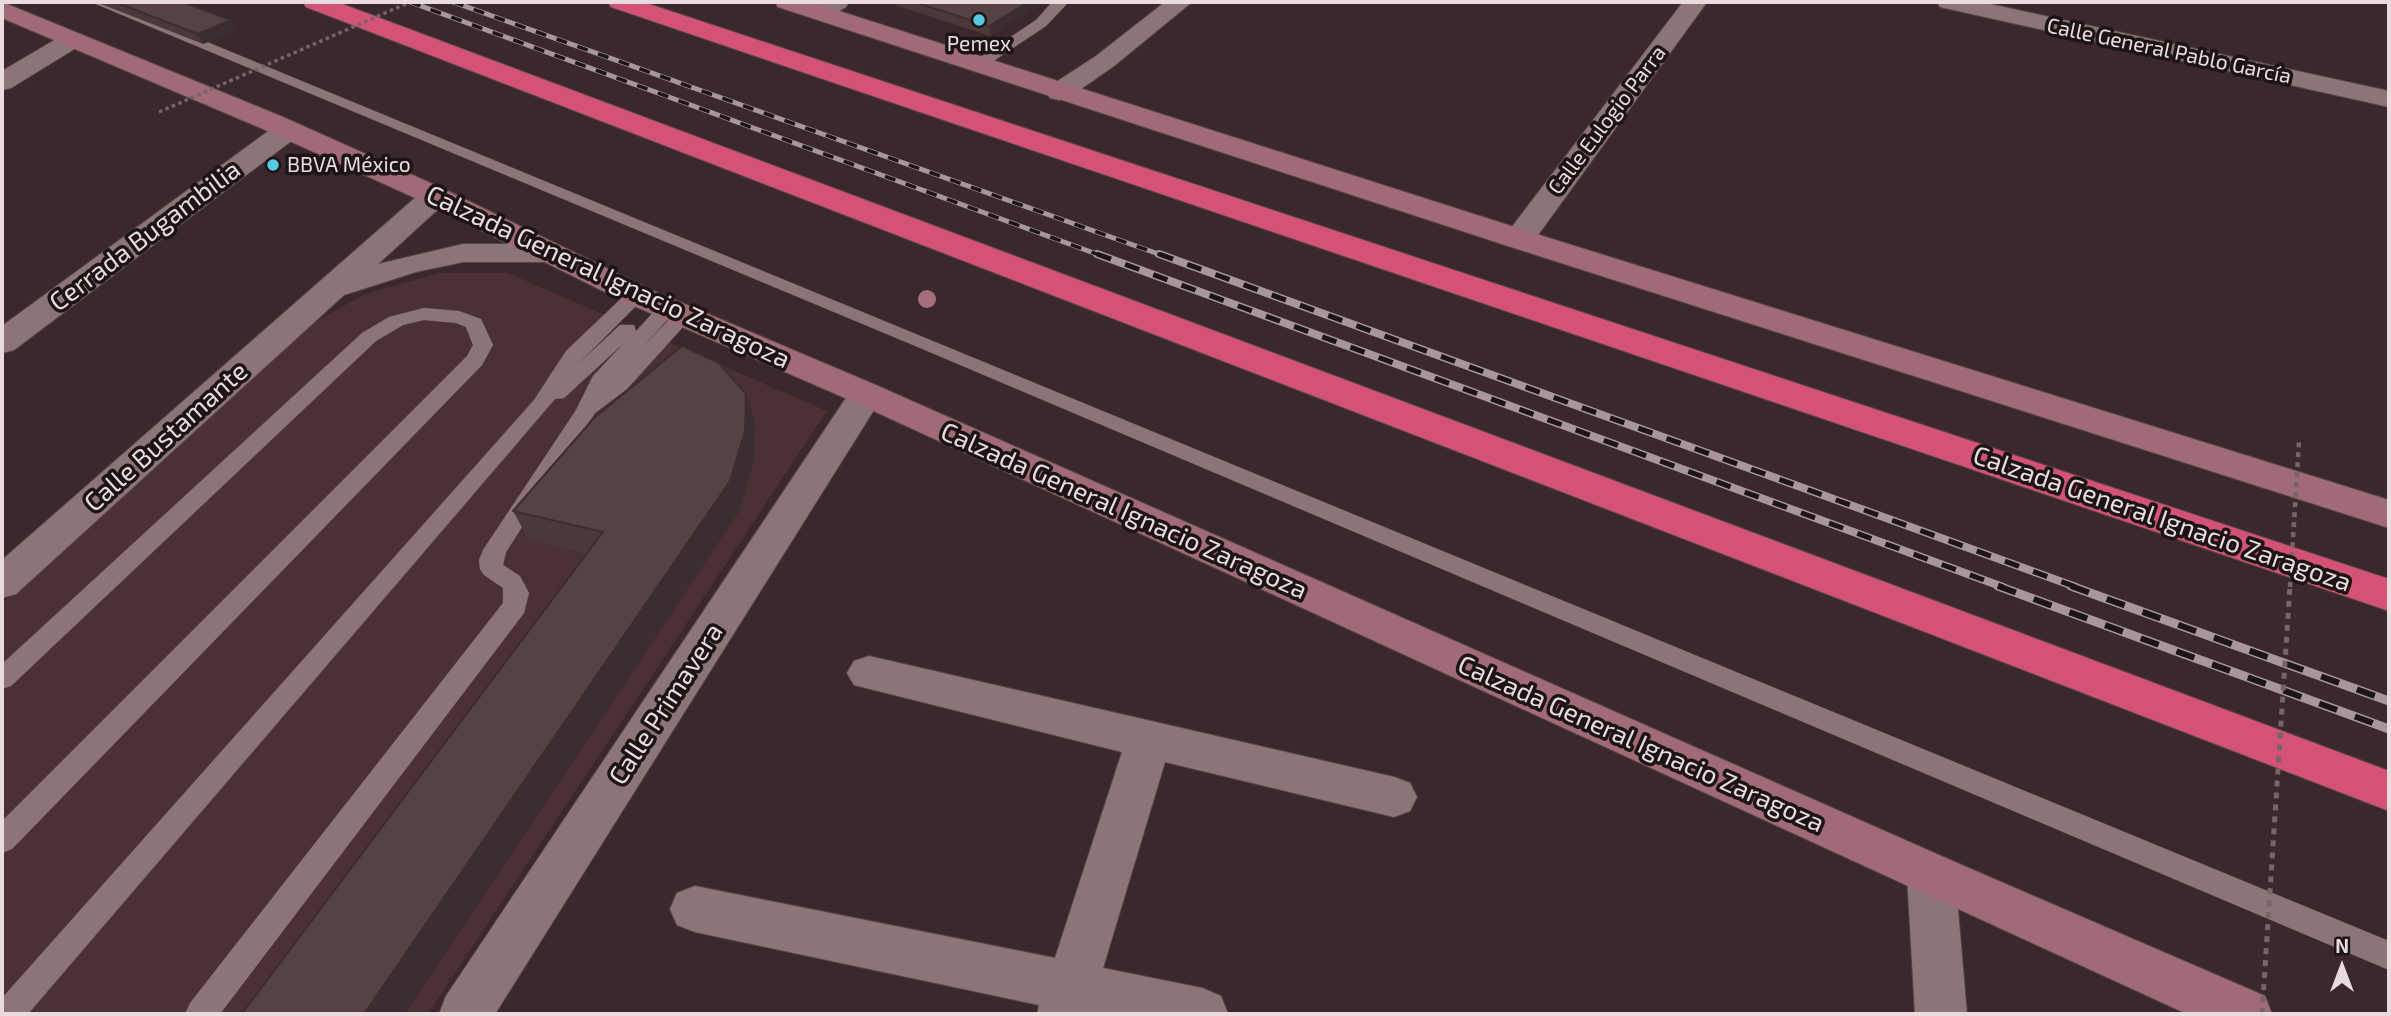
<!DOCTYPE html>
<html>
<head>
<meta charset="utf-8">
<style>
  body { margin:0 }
  #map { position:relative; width:2391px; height:1016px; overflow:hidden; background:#3b282c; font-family:"Exo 2",sans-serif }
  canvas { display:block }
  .frame { position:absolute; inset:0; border:4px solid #eadcde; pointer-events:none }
  .north { position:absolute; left:2307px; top:932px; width:70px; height:70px; -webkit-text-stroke:5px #1c1415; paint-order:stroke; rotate:0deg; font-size:19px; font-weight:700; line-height:28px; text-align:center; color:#eadcde }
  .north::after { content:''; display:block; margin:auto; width:24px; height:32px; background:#eadcde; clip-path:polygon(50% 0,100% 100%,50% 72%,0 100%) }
</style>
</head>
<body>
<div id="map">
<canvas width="2391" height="1016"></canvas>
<div class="frame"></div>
<div class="north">N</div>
</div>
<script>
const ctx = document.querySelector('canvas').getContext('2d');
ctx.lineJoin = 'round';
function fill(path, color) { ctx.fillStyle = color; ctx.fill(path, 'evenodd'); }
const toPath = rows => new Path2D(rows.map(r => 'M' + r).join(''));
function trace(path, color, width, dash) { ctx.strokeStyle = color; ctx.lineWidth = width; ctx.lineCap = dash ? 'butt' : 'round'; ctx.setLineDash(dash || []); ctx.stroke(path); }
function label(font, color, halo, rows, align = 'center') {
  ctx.font = font + ' "Exo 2",sans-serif'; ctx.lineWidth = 7; ctx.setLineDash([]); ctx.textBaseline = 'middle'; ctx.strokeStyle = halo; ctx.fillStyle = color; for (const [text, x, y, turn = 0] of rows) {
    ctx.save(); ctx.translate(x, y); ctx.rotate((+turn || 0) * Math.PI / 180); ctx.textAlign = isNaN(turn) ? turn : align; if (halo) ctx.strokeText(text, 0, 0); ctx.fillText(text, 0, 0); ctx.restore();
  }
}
fill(toPath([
  [439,273,508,273,827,411,428,1014,2,1014,2,604,308,326,365,294]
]), '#4b3136');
const service = toPath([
  [91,2,110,2,2389,941,2389,970,913,345,91,2],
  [1052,2,1066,2,1066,5,1046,26,983,68,973,68,970,65,973,62,1036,20,1052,2],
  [636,289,643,291,646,295,643,299,577,365,620,325,634,325,636,331,661,304,668,302,675,304,678,308,641,349,676,312,690,312,693,316,627,389,595,413,506,552,503,565,520,576,529,593,524,613,220,1014,185,1014,190,1003,503,603,503,588,484,575,480,569,479,560,483,550,576,410,593,376,624,343,564,398,555,399,28,1014,2,1014,2,998,534,400,566,351,629,291,636,289],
  [424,308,459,311,481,319,493,345,482,365,12,849,2,853,2,821,467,356,473,345,466,327,456,323,424,320,403,325,376,341,11,686,2,689,2,664,362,333,389,317,424,308]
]);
const minor = toPath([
  [1165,2,1192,2,1114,66,1068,98,1059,100,1050,98,1046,92,1050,86,1096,56,1165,2],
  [1683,2,1707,2,1530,246,1519,248,1508,246,1504,239,1508,232,1683,2],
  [1937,2,1981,2,2389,91,2389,107,1949,9,1940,7,1937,2],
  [72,32,81,35,85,40,81,45,11,88,2,90,2,71,63,35,72,32],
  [288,122,298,124,302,130,298,136,14,350,2,353,2,326,278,124,288,122],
  [435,187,446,190,450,196,446,202,378,264,463,244,547,244,558,246,563,253,558,260,547,262,463,262,416,272,344,295,16,594,2,598,2,560,424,190,435,187],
  [866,382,878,386,884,394,495,1014,439,1014,446,996,854,386,866,382],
  [869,656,1394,777,1410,783,1417,797,1410,811,1394,817,1165,762,1103,968,1202,988,1221,996,1228,1014,1037,1014,1039,1005,695,932,677,925,670,909,677,893,695,886,1055,958,1122,752,854,685,847,673,854,661,869,656],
  [1931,853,1948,859,1955,875,1967,1014,1915,1014,1907,875,1914,859,1931,853]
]);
const tertiary = toPath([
  [820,2,849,2,846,7,828,17,819,19,810,17,807,12,820,2]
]);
const secondary = toPath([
  [2,2,283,117,446,190,647,288,878,386,1948,859,2265,996,2272,1014,2187,1014,854,402,625,302,424,202,263,129,2,18,2,2],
  [775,2,811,2,1530,232,2389,500,2389,528,1508,246,778,7,775,2]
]);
const motorway = toPath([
  [303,2,337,2,2389,771,2389,811,306,7,303,2],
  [608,2,643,2,2389,579,2389,611,611,7,608,2]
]);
trace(service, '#564649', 1);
trace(minor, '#564649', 2);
trace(tertiary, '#564649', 2);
trace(secondary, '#564649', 2);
trace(motorway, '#564649', 2);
fill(service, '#8c7579');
fill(minor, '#8c7579');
fill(tertiary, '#8c7579');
fill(secondary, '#a16a78');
fill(motorway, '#d35276');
const railFar2 = toPath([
  [410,2,1102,256],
  [453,2,1164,256]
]);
const railFar1 = toPath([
  [1097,254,2003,587],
  [1159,254,2076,587]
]);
const rail = toPath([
  [1998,586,2389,729],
  [2071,586,2389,701]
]);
trace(railFar2, '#a7979a', 5);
trace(railFar1, '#a7979a', 8);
trace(rail, '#a7979a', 9);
trace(railFar2, '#1c1415', 3.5, [11]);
trace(railFar1, '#1c1415', 5, [15]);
trace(rail, '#1c1415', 6, [19]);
trace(toPath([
  [159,112,410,2]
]), '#766568', 3.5, [3.5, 3.5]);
trace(toPath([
  [2290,587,2299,442]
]), '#766568', 4.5, [5, 5]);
trace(toPath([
  [2262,1014,2290,586]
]), '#766568', 5, [6, 6]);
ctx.fillStyle = '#a26f7a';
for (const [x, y] of [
  [927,299]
]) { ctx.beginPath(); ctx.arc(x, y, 9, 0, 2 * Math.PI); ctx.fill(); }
fill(toPath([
  [96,2,182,2,236,30,203,44],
  [894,2,1044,2,990,36,895,5],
  [746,394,755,423,754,460,740,510,587,554,529,540,513,511]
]), '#4a383b');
fill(toPath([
  [1028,2,1044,2,990,36,989,26],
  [231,20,236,30,203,44,198,34],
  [746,394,755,423,754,460,740,510,405,1014,364,1014]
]), '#3c2e30');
const building = toPath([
  [115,2,182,2,231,20,198,34,115,2],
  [914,2,1028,2,989,26,914,2],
  [682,346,719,363,746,394,745,431,730,481,364,1014,242,1014,603,532,513,511,594,418,682,346]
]);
fill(building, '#564145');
trace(building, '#3c2e30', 2);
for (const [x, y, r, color] of [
  [979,20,7,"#58c9e3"],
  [273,165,7,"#58c9e3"]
]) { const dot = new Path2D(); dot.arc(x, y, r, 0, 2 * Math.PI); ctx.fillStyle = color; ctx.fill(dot); trace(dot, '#1c1415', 2.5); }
label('21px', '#eadcde', '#1c1415', [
  ["Pemex",979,44],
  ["BBVA México",287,165,"left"]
]);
label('21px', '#eadcde', '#1c1415', [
  ["Calle General Pablo García",2169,51,12],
  ["Calle Eulogio Parra",1607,120,-53]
]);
label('26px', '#eadcde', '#1c1415', [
  ["Cerrada Bugambilia",145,236,-37],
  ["Calzada General Ignacio Zaragoza",608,277,25],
  ["Calle Bustamante",166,437,-42],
  ["Calzada General Ignacio Zaragoza",1124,511,24],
  ["Calzada General Ignacio Zaragoza",2162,519,19],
  ["Calle Primavera",666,704,-57],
  ["Calzada General Ignacio Zaragoza",1641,744,24]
]);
</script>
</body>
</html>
